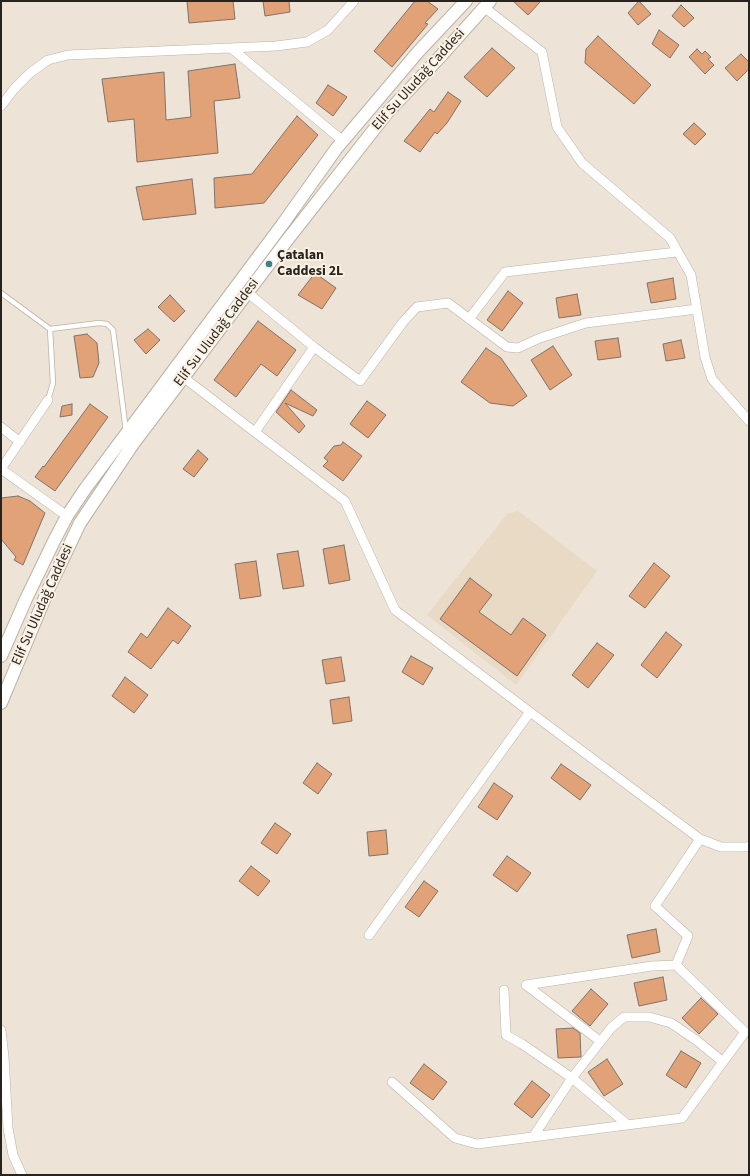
<!DOCTYPE html>
<html>
<head>
<meta charset="utf-8">
<style>
  body { margin:0 }
  #map { position:relative; width:750px; height:1176px; overflow:hidden; background:#ede3d6; font-family:"Source Sans 3",sans-serif }
  canvas { display:block }
  .frame { position:absolute; inset:0; border:2px solid #27241f; pointer-events:none }
</style>
</head>
<body>
<div id="map">
<canvas width="750" height="1176"></canvas>
<div class="frame"></div>
</div>
<script>
const ctx = document.querySelector('canvas').getContext('2d');
ctx.lineJoin = 'round';
function fill(path, color) { ctx.fillStyle = color; ctx.fill(path, 'evenodd'); }
const toPath = rows => new Path2D(rows.map(r => 'M' + r).join(''));
function trace(path, color, width, dash) { ctx.strokeStyle = color; ctx.lineWidth = width; ctx.lineCap = dash ? 'butt' : 'round'; ctx.setLineDash(dash || []); ctx.stroke(path); }
function label(font, color, halo, rows, align = 'center') {
  ctx.font = font + ' "Source Sans 3",sans-serif'; ctx.lineWidth = 4; ctx.setLineDash([]); ctx.textBaseline = 'middle'; ctx.strokeStyle = halo; ctx.fillStyle = color; for (const [text, x, y, turn = 0] of rows) {
    ctx.save(); ctx.translate(x, y); ctx.rotate((+turn || 0) * Math.PI / 180); ctx.textAlign = isNaN(turn) ? turn : align; if (halo) ctx.strokeText(text, 0, 0); ctx.fillText(text, 0, 0); ctx.restore();
  }
}
fill(toPath([
  [518,511,597,571,516,685,427,615,507,514]
]), '#e9dac6');
const building = toPath([
  [187,1,233,1,235,19,189,23,187,1],
  [263,1,289,1,290,12,265,16,263,1],
  [415,1,427,1,438,9,425,23,428,24,392,67,374,51,415,1],
  [513,1,541,1,528,15,513,1],
  [639,1,651,14,638,25,628,13,639,1],
  [681,5,694,18,684,27,672,16,681,5],
  [659,30,679,45,670,58,652,44,659,30],
  [598,36,651,85,634,104,585,63,586,49,598,36],
  [492,48,515,68,487,97,464,77,492,48],
  [697,49,702,54,705,51,711,57,708,59,714,65,705,74,689,57,697,49],
  [741,54,749,62,749,69,737,81,725,68,741,54],
  [235,64,240,98,214,101,218,153,137,162,134,119,108,122,102,79,164,72,166,120,191,117,188,71,235,64],
  [328,85,347,97,333,116,316,103,328,85],
  [448,92,461,101,447,123,437,134,435,132,420,152,404,141,430,109,434,112,448,92],
  [297,116,318,135,264,203,215,208,214,178,252,174,297,116],
  [694,123,706,134,695,145,683,134,694,123],
  [192,179,196,214,143,220,136,187,192,179],
  [315,273,336,288,322,309,298,295,315,273],
  [673,278,676,299,651,303,647,283,673,278],
  [508,291,523,303,502,331,487,320,508,291],
  [577,294,581,315,559,318,556,298,577,294],
  [170,295,185,311,174,322,158,307,170,295],
  [258,321,296,350,277,376,261,364,236,397,214,380,258,321],
  [148,329,160,340,146,354,134,340,148,329],
  [87,334,97,343,99,363,93,377,80,378,74,336,87,334],
  [618,338,621,357,598,360,595,341,618,338],
  [681,340,685,358,666,361,663,344,681,340],
  [553,346,572,375,550,390,531,360,553,346],
  [486,348,501,358,527,396,513,406,490,403,461,382,486,348],
  [291,390,317,410,313,416,285,403,305,426,299,433,276,412,291,390],
  [367,401,386,415,368,438,350,424,367,401],
  [72,404,72,415,60,417,62,406,72,404],
  [90,404,108,417,55,491,35,477,43,466,44,467,90,404],
  [343,442,362,456,343,481,323,466,328,461,324,458,334,446,341,445,343,442],
  [198,450,208,459,194,477,183,469,198,450],
  [18,496,30,501,45,513,23,565,14,560,16,557,1,539,1,498,18,496],
  [344,545,350,580,329,584,323,549,344,545],
  [298,551,304,586,283,589,277,554,298,551],
  [256,561,261,596,240,599,235,564,256,561],
  [654,563,670,576,645,608,629,596,654,563],
  [470,578,492,595,479,612,511,635,523,618,546,635,517,676,440,619,470,578],
  [168,608,191,626,178,644,173,640,151,669,128,652,141,633,147,638,168,608],
  [666,632,682,645,657,678,641,665,666,632],
  [597,643,614,655,588,688,572,675,597,643],
  [411,656,433,668,423,685,402,672,411,656],
  [341,657,345,681,326,684,322,660,341,657],
  [125,677,148,695,134,713,112,696,125,677],
  [349,697,352,721,333,724,330,700,349,697],
  [317,763,332,774,318,794,303,783,317,763],
  [561,764,591,785,580,800,551,778,561,764],
  [494,783,513,796,497,820,478,807,494,783],
  [275,823,291,834,277,854,261,843,275,823],
  [386,830,388,854,369,856,367,832,386,830],
  [507,856,531,873,517,892,493,875,507,856],
  [251,866,270,881,258,896,239,881,251,866],
  [424,881,438,891,419,917,405,907,424,881],
  [656,929,660,952,632,958,627,935,656,929],
  [663,977,667,1000,639,1006,634,983,663,977],
  [591,989,608,1004,590,1026,572,1011,591,989],
  [701,998,718,1014,699,1034,682,1018,701,998],
  [573,1028,580,1033,581,1057,558,1058,556,1029,573,1028],
  [681,1051,701,1063,686,1088,666,1075,681,1051],
  [607,1059,623,1084,604,1096,588,1072,607,1059],
  [424,1064,447,1082,433,1100,410,1083,424,1064],
  [532,1081,550,1095,532,1118,514,1104,532,1081]
]);
fill(building, '#e2a278');
trace(building, '#7f726a', 1);
const service = toPath([
  [1,293,50,329,99,323,107,324,113,330,126,431],
  [48,400,53,383,50,329]
]);
const minor = toPath([
  [485,8,542,52,557,127,582,163,670,238,691,275,705,357,712,379,749,421],
  [231,48,343,141],
  [1,106,14,89,30,73,48,60,68,55,276,46,307,42,328,30,354,1],
  [248,293,314,347,360,381,403,322,417,307,448,303,507,347,518,348,540,338,586,323,697,309],
  [469,319,505,272,677,252],
  [183,377,345,501,395,610,530,712,700,839,721,847,747,847,749,846],
  [1,427,20,442],
  [255,432,314,347],
  [1,469,48,400],
  [1,469,67,516],
  [369,935,530,712],
  [526,985,652,966,676,965],
  [526,985,600,1041],
  [504,990,506,1035,522,1044,572,1078,628,1125],
  [1,1030,4,1057,8,1128,13,1155,22,1175],
  [392,1082,455,1138,477,1144,682,1118,745,1032,676,965,688,936,655,906,700,839],
  [533,1137,572,1078,611,1028,624,1017,649,1017,671,1023,696,1040,723,1062]
]);
const secondary = toPath([
  [1,656,26,599,54,541,67,516,85,489,282,225,336,149,418,52,466,1],
  [1,703,49,588,80,523,133,444,288,239,387,113,439,58,490,1]
]);
trace(service, '#bbb2a5', 6);
trace(minor, '#bbb2a5', 10);
trace(secondary, '#bbb2a5', 14);
trace(service, '#fff', 4.5);
trace(minor, '#fff', 9);
trace(secondary, '#fff', 12);
for (const [x, y, r, color] of [
  [269,264,4,"#3c828d"]
]) { const dot = new Path2D(); dot.arc(x, y, r, 0, 2 * Math.PI); ctx.fillStyle = color; ctx.fill(dot); trace(dot, '#faf0e3', 1.5); }
label('14px', '#27241f', '#faf0e3', [
  ["Elif Su Uludağ Caddesi",419,80,-48],
  ["Elif Su Uludağ Caddesi",217,333,-53],
  ["Elif Su Uludağ Caddesi",43,605,-66]
]);
label('bold 14px', '#27241f', '#faf0e3', [
  ["Çatalan",277,256],
  ["Caddesi 2L",277,272]
], 'left');
</script>
</body>
</html>
